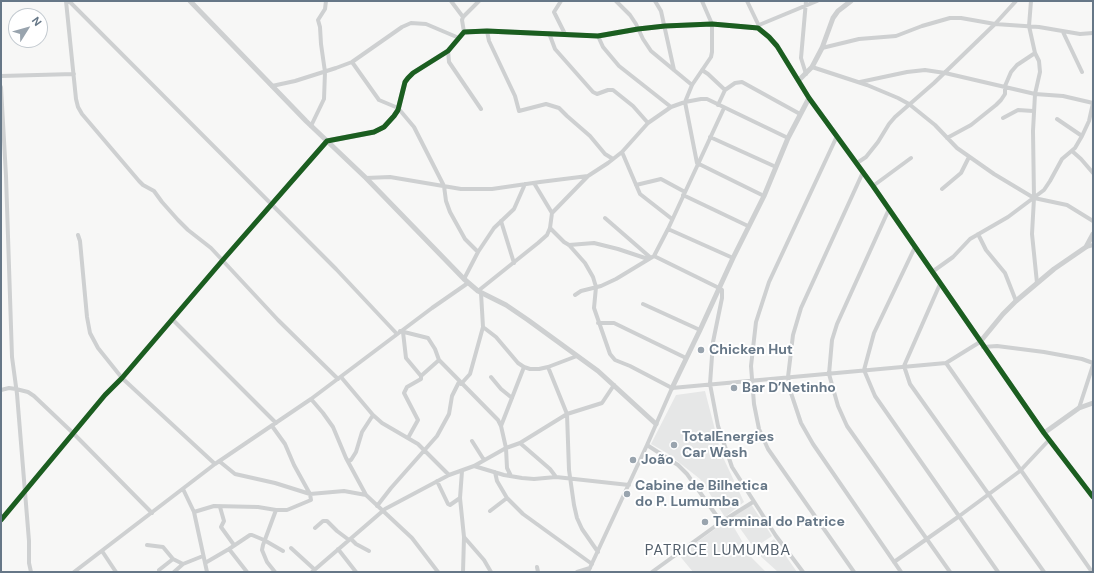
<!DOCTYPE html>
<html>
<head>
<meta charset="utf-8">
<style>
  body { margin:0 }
  #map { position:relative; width:1094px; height:573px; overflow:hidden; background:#f7f7f6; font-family:"DM Sans",sans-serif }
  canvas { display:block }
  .frame { position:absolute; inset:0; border:2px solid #667787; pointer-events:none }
  .north { position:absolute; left:8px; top:8px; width:40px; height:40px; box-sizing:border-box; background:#fff; border:1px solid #c2c9cf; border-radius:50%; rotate:53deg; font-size:11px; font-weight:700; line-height:16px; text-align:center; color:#667787 }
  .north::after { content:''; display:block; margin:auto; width:14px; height:18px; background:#99a4ae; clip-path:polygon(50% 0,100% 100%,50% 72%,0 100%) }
</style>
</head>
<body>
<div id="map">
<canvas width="1094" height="573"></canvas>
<div class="frame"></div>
<div class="north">N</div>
</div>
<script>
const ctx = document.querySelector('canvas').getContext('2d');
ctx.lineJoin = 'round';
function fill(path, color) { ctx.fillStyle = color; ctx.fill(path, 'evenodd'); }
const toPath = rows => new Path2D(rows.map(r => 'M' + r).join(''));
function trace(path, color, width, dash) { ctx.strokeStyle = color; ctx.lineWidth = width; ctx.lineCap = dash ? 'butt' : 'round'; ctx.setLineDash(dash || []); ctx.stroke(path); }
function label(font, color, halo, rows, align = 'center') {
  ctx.font = font + ' "DM Sans",sans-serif'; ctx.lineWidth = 4; ctx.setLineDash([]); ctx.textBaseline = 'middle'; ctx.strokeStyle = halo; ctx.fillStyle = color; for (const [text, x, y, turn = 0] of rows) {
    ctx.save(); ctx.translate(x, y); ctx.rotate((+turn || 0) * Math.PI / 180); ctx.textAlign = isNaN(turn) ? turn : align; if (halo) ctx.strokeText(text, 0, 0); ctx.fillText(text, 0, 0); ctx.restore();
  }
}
fill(toPath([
  [705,391,721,453,744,502,725,517,700,479,667,453,651,444,676,395],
  [751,504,772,536,754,548,732,517],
  [729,519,752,558,766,572,693,572,679,555],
  [774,539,797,572,778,572,757,553]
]), '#e6e7e7');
trace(toPath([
  [66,1,76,99,78,107,82,114,139,181,143,185,154,191,162,202,178,220,188,230,211,248,278,320,338,379],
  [69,1,336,269,397,334],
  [451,1,463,17],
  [561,1,554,12,565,34],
  [616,1,630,15,636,24,643,39,651,51,692,85],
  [655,1,661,11,674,70],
  [702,1,712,24,712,52,711,57,692,85,685,102,697,163,764,196],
  [747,1,759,26],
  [1031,1,1029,26,1035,53,1039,61,1040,72,1035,94,1033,131,1034,198,1032,234,1037,283],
  [759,25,817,1],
  [487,31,489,41,515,96,519,111,546,104,559,108,567,116,590,136,605,154,613,159],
  [464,32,462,20,463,17,479,1],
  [1063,32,1082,72],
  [549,33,555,49,593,92,597,94,608,90,613,90,633,106,648,123],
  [598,36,603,47,619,66,671,107],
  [822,48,859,39,896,36,922,26,950,18,961,18,995,24,1039,27,1080,34,1093,33],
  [448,51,449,62,481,109],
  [352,62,379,100,398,108,414,127,444,186,446,201,450,212,465,239,478,252],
  [812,67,867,85,898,98,909,104,935,125,957,148,994,174,1034,198,1067,205,1093,221],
  [702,70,708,74,725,90],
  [806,74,801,58,806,1],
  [1,76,74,74],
  [860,82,907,72,925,70,945,73,1035,94,1063,96,1093,103],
  [272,86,295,81,336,68,352,62,402,27,411,23,426,24,459,38],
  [1,87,6,176,12,357,17,394,29,541,29,563,31,572],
  [718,105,725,90,735,83,742,82,800,114],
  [1003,118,1018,110,1033,111],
  [1057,119,1082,136],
  [311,126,324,99,325,72,321,44,320,27,318,20,325,9,326,1],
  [837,136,769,282,756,322,751,366,754,404,759,429,768,449,854,572],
  [710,137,776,167],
  [947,138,971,125,996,105,1001,100,1005,94,1005,86,1011,72,1017,65,1035,53],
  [1072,151,1081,159,1093,173],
  [622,152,640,194,672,219],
  [857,163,866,157,878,142,889,124,895,117,934,83,995,24,1016,1],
  [863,172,801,308,793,335,788,377,791,393,801,423,813,444,901,572],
  [366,178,390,177,461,189,492,189,540,182,588,176],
  [636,185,661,179,685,192],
  [873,186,911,158],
  [942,189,961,173,969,157],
  [683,195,748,226],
  [889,209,837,324,832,340,829,374,838,406,847,426,950,572],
  [552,213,588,176,608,163,622,152,648,123,671,107,685,102,701,99,707,99,788,138],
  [605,218,651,258],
  [501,221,514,263],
  [550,228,564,242,569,245,585,263,593,277,596,287,594,308,610,354,615,360,630,366,672,388,946,363,980,342],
  [668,229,733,258],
  [978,234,986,250,1005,273,1016,301],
  [78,235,80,241,87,317,90,333,98,348,122,378,215,464],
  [569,245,594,243,618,249,648,259],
  [915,247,874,333,864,370,875,396,998,572],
  [1086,247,1093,245],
  [654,256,719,288,722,290,722,298,713,342,710,384,718,426,732,467,776,536,803,572],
  [932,272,953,257,970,239,1008,217,1044,190,1050,181,1062,159,1075,148,1082,136,1089,121,1093,103],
  [464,279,478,252,494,228,514,209,525,184],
  [940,284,904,366,910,384,1044,572],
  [478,291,538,243,547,235,550,228,552,213,534,183],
  [481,293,483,327,496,337,518,363,524,367,530,369,539,369,548,367,577,356],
  [575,295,581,291,601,286,616,279,654,256,668,229,724,108],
  [643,304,700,330],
  [172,319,276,423],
  [598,323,614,323,686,358],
  [400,331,428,338,435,349,439,360,498,420,501,426,506,448,507,468,511,476],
  [403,332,406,358,421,376],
  [983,347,997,346,1044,352,1082,359,1093,363],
  [946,363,1092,572],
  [548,367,567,414,569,470,574,505,577,518,582,529,598,552],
  [341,377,373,415,382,423,418,444,449,475],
  [491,377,501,389,512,398],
  [461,384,470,374,483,327],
  [1,390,9,388,16,389,28,392,34,396,74,434,152,513],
  [311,399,323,413,333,427,346,458,366,495,412,538,438,572],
  [1079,408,1093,365],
  [501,426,524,367],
  [408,438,418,420,404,393,407,387,421,379,421,376,439,360],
  [472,441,484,460],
  [520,443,550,469,556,477],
  [647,445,678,465,687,474,721,522],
  [219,461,235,474,275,483,310,494,344,491,366,495],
  [348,461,351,460,356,452,362,432,373,415],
  [474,466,504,475,522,478,534,479,556,477,629,485],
  [462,471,460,498,464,537,463,572],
  [495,472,497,481,507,498,523,514,592,564],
  [437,481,448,504,450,505,460,498],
  [183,489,194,512,207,572],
  [377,506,391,488,437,436,449,414,452,396,459,382],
  [220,507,224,521,221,527,234,545],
  [490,511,507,498],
  [194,512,214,506,258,507,276,510,287,510,311,500,310,494,294,465,285,444,272,426],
  [315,528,323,521,327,521,337,531,349,540],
  [464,537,484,560,491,572],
  [351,539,356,544,369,551],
  [147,545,163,547,173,559,183,564,203,556],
  [291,548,314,569],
  [229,549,247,572],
  [338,549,356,572],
  [102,551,116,572],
  [894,562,958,517,1020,471,1049,440],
  [205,563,229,549,250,535,252,535,264,540,283,551],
  [537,567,538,572],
  [159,570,173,559],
  [74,572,215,464,311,399,432,308,468,283],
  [174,572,183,564],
  [275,572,267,562,262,550,263,545,276,510],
  [312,572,385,509,449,475,474,466,506,448,520,443,567,414,602,403,614,385],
  [577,572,590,568],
  [588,572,647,445,672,388],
  [652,572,721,522,753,502]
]), '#ced0d1', 4);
trace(toPath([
  [190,1,306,121,366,178,464,279,478,291,506,305,528,320,598,371,656,424],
  [799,80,812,67,822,48,833,18,838,11,851,1],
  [980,342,1003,314,1016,301,1054,269,1086,247,1093,234],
  [672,388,700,330,733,258,764,196,788,138,809,98],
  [1044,433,1079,408,1093,403],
  [1,520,105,395,122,378,222,261,327,141,374,132,384,127,394,116,398,110,405,82,408,78,413,73,448,51,464,32,487,31,598,36,638,29,665,26,712,24,758,28,769,37,777,46,809,98,873,186,1044,433,1093,497]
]), '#ced0d1', 5);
trace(toPath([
  [1,520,105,395,122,378,222,261,327,141,374,132,384,127,394,116,398,110,405,82,408,78,413,73,448,51,464,32,487,31,598,36,638,29,665,26,712,24,758,28,769,37,777,46,809,98,873,186,1044,433,1093,497]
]), '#1b5e20', 5);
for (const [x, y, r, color] of [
  [701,350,4,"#99a4ae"],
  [734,388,4,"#99a4ae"],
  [674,445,4,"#99a4ae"],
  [633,460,4,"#99a4ae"],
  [627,494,4,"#99a4ae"],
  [705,522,4,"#99a4ae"]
]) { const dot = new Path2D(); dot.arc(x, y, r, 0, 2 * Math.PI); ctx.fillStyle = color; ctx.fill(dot); trace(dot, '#fff', 1.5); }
label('bold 14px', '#667787', '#fff', [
  ["Chicken Hut",709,350],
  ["Bar D’Netinho",742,388],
  ["TotalEnergies",682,437],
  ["Car Wash",682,453],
  ["João",641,460],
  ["Cabine de Bilhetica",635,486],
  ["do P. Lumumba",635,502],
  ["Terminal do Patrice",713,522]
], 'left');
ctx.letterSpacing = '1px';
label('15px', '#54606c', '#fff', [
  ["PATRICE LUMUMBA",718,551]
]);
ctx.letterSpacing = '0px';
</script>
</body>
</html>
